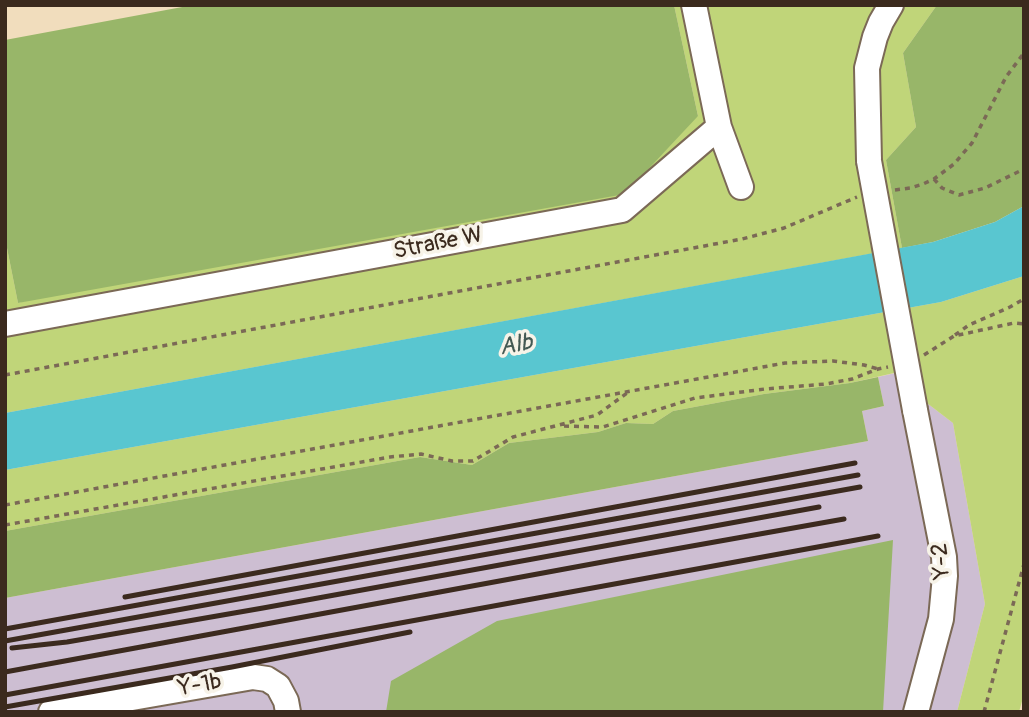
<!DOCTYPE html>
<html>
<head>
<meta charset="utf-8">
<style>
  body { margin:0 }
  #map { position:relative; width:1029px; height:717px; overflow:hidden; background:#f1ddbd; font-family:Pangolin,sans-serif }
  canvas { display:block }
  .frame { position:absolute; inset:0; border:7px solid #3b2a1e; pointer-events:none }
</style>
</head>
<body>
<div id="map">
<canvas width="1029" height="717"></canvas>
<div class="frame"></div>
</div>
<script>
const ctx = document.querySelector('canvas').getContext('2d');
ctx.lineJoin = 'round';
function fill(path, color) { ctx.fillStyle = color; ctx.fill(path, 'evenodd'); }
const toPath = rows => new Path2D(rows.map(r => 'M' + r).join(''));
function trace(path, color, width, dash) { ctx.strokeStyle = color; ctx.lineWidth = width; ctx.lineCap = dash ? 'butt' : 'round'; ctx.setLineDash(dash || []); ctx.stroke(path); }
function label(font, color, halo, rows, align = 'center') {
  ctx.font = font + ' Pangolin,sans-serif'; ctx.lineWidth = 7; ctx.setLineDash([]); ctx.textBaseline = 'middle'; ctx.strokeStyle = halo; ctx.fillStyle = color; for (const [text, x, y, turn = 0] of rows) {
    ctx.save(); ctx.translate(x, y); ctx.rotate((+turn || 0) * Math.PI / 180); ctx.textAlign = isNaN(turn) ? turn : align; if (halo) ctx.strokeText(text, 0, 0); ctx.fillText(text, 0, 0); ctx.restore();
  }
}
fill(toPath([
  [917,368,923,400,953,423,985,604,957,712,5,712,5,598,868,441,862,411,884,406,878,377]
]), '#cdbed2');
fill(toPath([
  [674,5,937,5,903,53,916,127,886,160,902,248,5,413,5,238,18,303,698,116],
  [1024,276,1024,694,1019,712,957,712,985,604,953,423,923,400,916,368,850,383,764,394,673,411,653,424,626,423,598,432,509,443,472,465,420,457,5,531,5,470,941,302]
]), '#c0d579');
fill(toPath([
  [193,5,674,5,698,116,625,194,18,303,5,238,5,40],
  [937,5,1024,5,1024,206,995,222,933,242,902,248,886,160,916,127,903,53],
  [878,377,884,406,862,411,868,441,5,598,5,531,420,457,472,465,509,443,598,432,626,423,653,424,673,411,764,394,850,383],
  [893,540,883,712,386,712,391,681,497,621]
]), '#98b669');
fill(toPath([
  [1024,206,1024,276,941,302,5,470,5,413,933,242,995,222]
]), '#59c6d0');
const minor = toPath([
  [719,127,741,187],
  [869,161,867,68,875,37,881,22,891,5],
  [5,324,622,210,719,127,694,5],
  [915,410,944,557,945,576,941,619,916,712],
  [51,712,253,677,267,679,278,686,286,701,288,712]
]);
trace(minor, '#7b6956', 28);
trace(toPath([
  [934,179,942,188,959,195,985,188,1024,169],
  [895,190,910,188,923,184,934,179,954,164,972,143,1006,77,1024,53],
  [955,335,969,325,1010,307,1024,299],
  [924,355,954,336,1014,323,1024,324],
  [5,375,742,239,784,228,857,197],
  [564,426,603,427,695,398,765,389,826,384,852,379,878,369,888,367],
  [5,505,785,363,833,361,864,365,878,369],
  [5,525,390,457,421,454,452,461,473,461,513,437,597,415,627,393],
  [984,712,1024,564]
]), '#7b6956', 3.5, [5, 5]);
trace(minor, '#fff', 24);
trace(toPath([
  [125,597,855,463],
  [5,629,858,475],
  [5,641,860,487],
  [12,648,67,642,263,608,819,507],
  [5,672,619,559,844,519],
  [5,695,878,536],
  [5,707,232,667,410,632]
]), '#3b2a1e', 5);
const minorBridge = toPath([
  [869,161,915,410]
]);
trace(minorBridge, '#7b6956', 28, []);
trace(minorBridge, '#fff', 24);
label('23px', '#3b2a1e', '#f7f3e8', [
  ["Straße W",438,244,-11],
  ["Y-2",942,561,-95],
  ["Y-1b",200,686,-10]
]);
label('italic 24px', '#445953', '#f7f3e8', [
  ["Alb",516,346,-10]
]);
</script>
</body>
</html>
